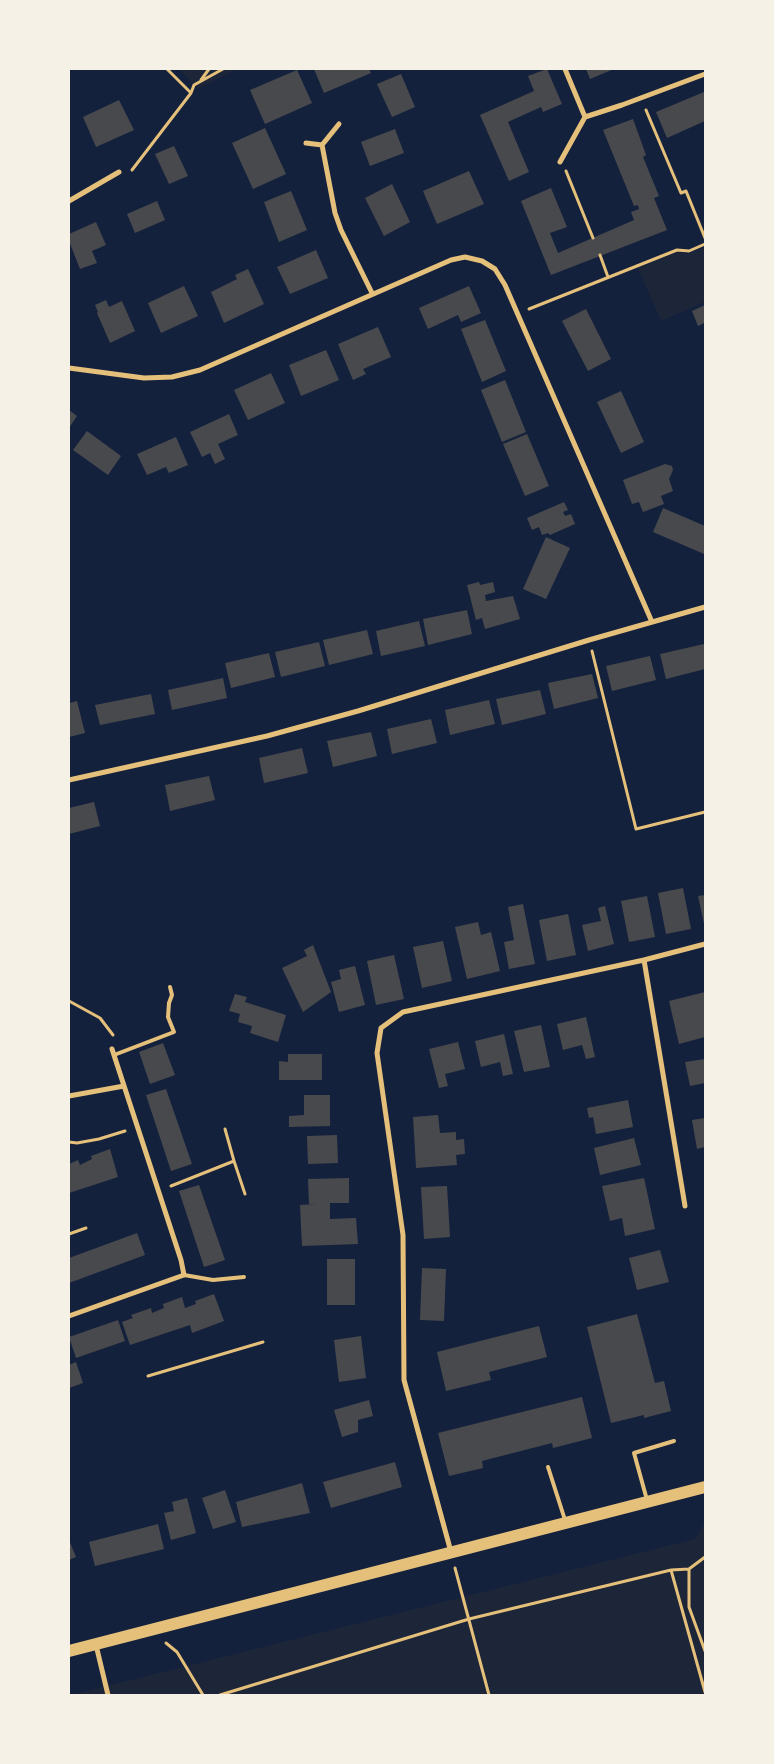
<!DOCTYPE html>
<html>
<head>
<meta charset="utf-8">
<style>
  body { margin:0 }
  #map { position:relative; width:774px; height:1764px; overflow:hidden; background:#14213d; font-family:Signika,sans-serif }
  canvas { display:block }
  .frame { position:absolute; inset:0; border:70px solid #f6f1e7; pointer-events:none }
</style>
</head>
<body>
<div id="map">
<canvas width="774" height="1764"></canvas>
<div class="frame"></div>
</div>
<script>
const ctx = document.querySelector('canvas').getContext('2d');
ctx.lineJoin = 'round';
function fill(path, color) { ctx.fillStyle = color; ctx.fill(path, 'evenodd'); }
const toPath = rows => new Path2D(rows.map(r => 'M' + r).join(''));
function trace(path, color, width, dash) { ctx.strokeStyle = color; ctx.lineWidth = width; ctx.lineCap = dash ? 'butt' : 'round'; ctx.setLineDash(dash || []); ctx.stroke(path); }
fill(toPath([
  [179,69,237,69,198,89],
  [705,247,705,302,661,321,638,268,678,252,688,254],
  [705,1522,705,1695,71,1695,695,1539]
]), '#1d2539');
fill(toPath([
  [314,69,369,69,371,73,324,93],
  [547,69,562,104,543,112,541,107,508,122,529,172,509,181,480,115,534,91,528,76],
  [586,69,614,69,590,79],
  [297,70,312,103,265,124,250,90],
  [401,74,415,107,392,117,377,84],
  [704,92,705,95,705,121,667,138,656,112],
  [119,100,134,130,96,147,83,117],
  [633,119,646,155,643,157,659,196,654,198,667,230,551,275,521,201,551,188,567,227,550,233,558,253,634,220,631,212,639,209,638,205,634,206,603,130],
  [265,128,286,174,253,189,232,143],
  [395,129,404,153,370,166,361,142],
  [174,146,188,176,169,184,155,154],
  [469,171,484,204,437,224,423,191],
  [392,184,410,222,384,236,365,198],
  [291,191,307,230,279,242,264,202],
  [157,201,165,220,135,233,127,214],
  [96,222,106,245,92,251,97,263,80,269,69,241,69,234],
  [316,250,328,278,290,294,277,267],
  [248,269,264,304,224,323,211,292,237,279,235,275],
  [184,286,198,316,161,333,148,303],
  [469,286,481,313,461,322,458,315,428,329,419,308],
  [106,300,109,307,122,301,135,331,110,343,97,313,98,312,95,305],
  [705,305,705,326,704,323,698,326,692,311],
  [586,309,611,359,588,371,562,321],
  [485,320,506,371,482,382,461,329],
  [378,327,391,357,363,369,366,374,353,380,338,344],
  [326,350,339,380,301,396,289,365],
  [271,373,285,403,248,420,234,390],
  [505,380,526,432,502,442,481,390],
  [621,391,644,442,621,453,597,402],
  [69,410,77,416,69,428],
  [229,414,238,435,218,444,225,459,215,464,210,453,202,457,190,432],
  [87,431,121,456,108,475,73,450],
  [527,434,549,486,525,496,503,444],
  [176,437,188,465,169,473,166,467,147,475,137,454],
  [665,464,672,466,673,470,669,479,673,491,661,496,664,504,643,512,639,502,632,504,623,480],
  [564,502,568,510,563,512,565,516,571,514,575,524,550,535,548,533,542,535,539,527,532,530,527,518],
  [663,508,705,526,704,554,653,532],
  [546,537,570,548,546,599,523,589],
  [479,582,480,585,493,582,495,592,485,595,486,601,513,596,520,619,485,629,482,618,476,620,467,585],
  [467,610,472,634,428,645,423,619],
  [419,621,425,646,381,656,376,631],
  [367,630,373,654,329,665,323,640],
  [319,642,325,666,281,677,275,652],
  [704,644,705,669,666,679,660,654],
  [269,653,275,677,231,688,225,663],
  [650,656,656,680,612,691,606,666],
  [592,674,598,698,554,709,548,683],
  [223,678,227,698,172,710,168,690],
  [540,690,546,714,502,725,496,699],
  [151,694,155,714,100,725,95,705],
  [489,700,495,724,450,735,445,710],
  [77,701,85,733,69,737,69,703],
  [431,719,437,743,392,754,387,729],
  [371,732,377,756,333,767,327,741],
  [302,748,308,773,264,783,259,758],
  [209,776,215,800,170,811,165,785],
  [94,802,100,826,69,834,69,808],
  [683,888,691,929,666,934,658,893],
  [705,895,705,924,704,924,698,896],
  [647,896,655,937,629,942,621,901],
  [523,904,535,964,509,969,504,942,514,940,508,907],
  [605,906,614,944,588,951,582,925,601,921,598,908],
  [568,914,576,955,547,961,539,920],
  [478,922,481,935,491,932,500,971,467,979,455,927],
  [443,941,452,981,422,988,413,947],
  [313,945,331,992,303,1012,282,968,307,956,304,950],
  [394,955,404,999,376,1005,367,961],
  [355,966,365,1005,339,1012,331,982,341,979,339,970],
  [705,992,705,1037,679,1044,669,1001],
  [235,994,247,997,245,1002,286,1015,278,1042,250,1033,252,1026,238,1022,240,1014,229,1011],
  [586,1017,595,1057,586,1059,582,1045,563,1050,557,1024],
  [541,1025,550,1067,524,1072,514,1031],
  [504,1034,513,1074,503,1076,500,1062,481,1067,475,1041],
  [458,1042,465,1069,445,1074,448,1086,439,1088,429,1049],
  [163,1043,175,1075,150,1084,139,1052],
  [288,1054,322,1054,322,1080,279,1080,279,1061,288,1062],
  [705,1059,705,1083,690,1086,685,1062],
  [166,1089,192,1164,171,1171,146,1095],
  [304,1095,330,1095,330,1126,289,1127,289,1116,304,1115],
  [628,1100,633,1127,596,1134,593,1117,589,1118,587,1108],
  [438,1115,440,1133,456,1132,456,1140,464,1139,465,1154,456,1155,457,1165,416,1168,413,1117],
  [705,1118,705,1147,697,1149,692,1120],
  [337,1135,338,1163,308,1164,307,1136],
  [634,1138,641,1165,600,1175,594,1148],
  [110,1149,118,1177,69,1193,69,1164,78,1160,80,1165,92,1159,91,1156],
  [349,1178,349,1203,330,1203,330,1219,356,1218,358,1244,302,1246,300,1205,316,1204,309,1204,308,1179],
  [644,1178,655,1229,625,1236,622,1218,610,1221,602,1186],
  [199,1185,225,1260,204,1267,179,1191],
  [447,1186,450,1237,424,1239,421,1187],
  [137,1233,145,1255,69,1283,69,1258],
  [660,1250,669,1282,637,1290,629,1258],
  [327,1259,355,1259,355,1305,327,1305],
  [422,1268,446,1269,444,1321,420,1320],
  [214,1294,224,1321,192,1333,190,1325,130,1345,122,1322,133,1318,131,1315,151,1308,152,1313,164,1308,163,1304,182,1297,185,1308,196,1304,195,1301],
  [637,1314,655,1383,664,1381,671,1411,644,1418,644,1415,611,1423,587,1327],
  [118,1320,125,1341,76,1358,69,1337],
  [539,1326,547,1357,489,1372,491,1380,446,1391,437,1352],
  [361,1336,366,1378,339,1382,334,1340],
  [76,1362,83,1383,69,1388,69,1365],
  [582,1397,592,1438,553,1448,552,1443,482,1461,483,1468,449,1476,438,1433],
  [369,1400,373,1416,358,1420,358,1432,342,1437,334,1410],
  [395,1462,402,1487,331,1508,323,1482],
  [302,1483,310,1513,242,1527,236,1502],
  [225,1490,236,1522,213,1529,202,1498],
  [187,1498,196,1533,171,1540,164,1513,174,1511,172,1502],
  [158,1524,164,1549,95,1566,89,1542],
  [69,1540,76,1557,69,1560]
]), '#48494c');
trace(toPath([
  [201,80,209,69],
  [191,93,194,85,223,69],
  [646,110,681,193,686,191,705,238],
  [132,170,191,93,167,69],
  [566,171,593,238],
  [600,255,608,277],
  [529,309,677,250,689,251,705,244],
  [592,651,636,829,705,812],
  [69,1001,100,1018,113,1035],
  [225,1129,234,1161],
  [69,1142,77,1143,99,1139,125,1131],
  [171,1186,234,1161,245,1194],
  [69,1234,86,1228],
  [148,1376,263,1342],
  [455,1568,489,1695],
  [689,1569,689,1607,705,1651],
  [671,1570,705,1692],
  [166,1643,177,1652,203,1695],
  [220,1695,469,1619,671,1570,689,1569,705,1557]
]), '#e5c07b', 3);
trace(toPath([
  [114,1055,174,1032,168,1017,169,1003,172,995,170,987],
  [184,1275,213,1280,244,1277],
  [548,1467,565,1520],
  [647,1500,634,1453,674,1441]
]), '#e5c07b', 4);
trace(toPath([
  [565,69,585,117,622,105,705,74],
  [339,124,322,145,335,213,341,230,372,293],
  [306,143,322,145],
  [560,162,585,117],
  [69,201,119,172],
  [69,368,144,378,172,377,200,370,451,260,465,257,482,261,495,269,505,285,652,622],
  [69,780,267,736,358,711,589,640,705,607],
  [644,960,685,1206],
  [69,1096,124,1086],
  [69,1316,184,1275,181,1260,112,1049],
  [451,1552,404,1380,403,1235,377,1053,381,1028,403,1012,644,960,705,944],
  [96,1645,108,1695]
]), '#e5c07b', 5);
trace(toPath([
  [69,1651,705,1487]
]), '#e5c07b', 12);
</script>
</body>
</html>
